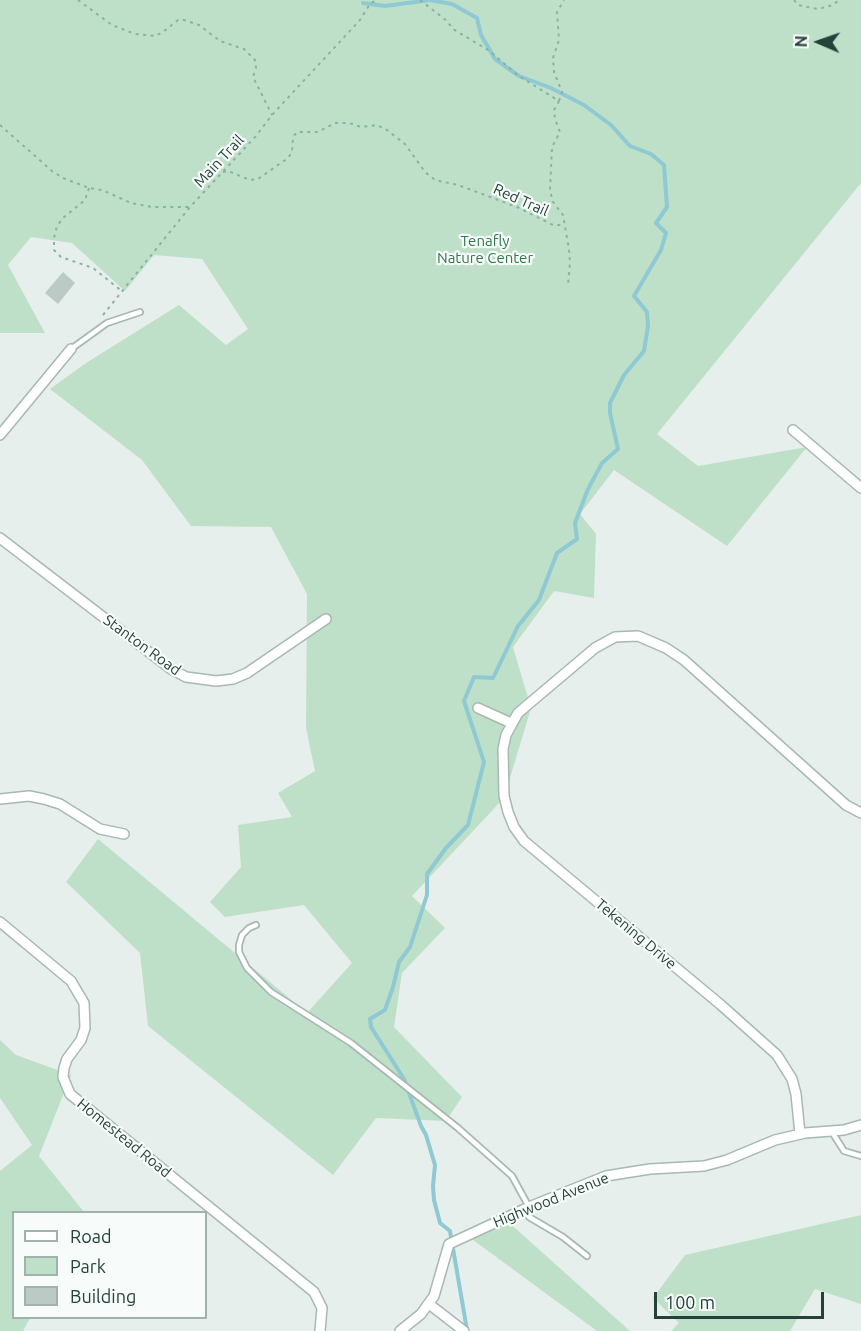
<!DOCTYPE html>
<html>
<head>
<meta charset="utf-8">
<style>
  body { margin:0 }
  #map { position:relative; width:861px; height:1331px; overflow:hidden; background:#e6efeb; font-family:Ubuntu,sans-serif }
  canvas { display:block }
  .legend { position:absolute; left:12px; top:1211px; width:195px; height:108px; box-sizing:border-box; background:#f7fbf9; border:2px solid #a3b1ad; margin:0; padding:8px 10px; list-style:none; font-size:18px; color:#24423a }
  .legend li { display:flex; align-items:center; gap:12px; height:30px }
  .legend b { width:30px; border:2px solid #a3b1ad }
  .north { position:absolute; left:789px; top:12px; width:60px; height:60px; -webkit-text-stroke:4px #f7fbf9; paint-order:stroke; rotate:272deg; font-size:16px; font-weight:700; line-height:24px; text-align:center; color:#24423a }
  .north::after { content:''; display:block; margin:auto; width:21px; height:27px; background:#24423a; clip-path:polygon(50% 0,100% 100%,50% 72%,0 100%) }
  .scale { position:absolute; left:654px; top:1292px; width:170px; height:27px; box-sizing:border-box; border:3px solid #24423a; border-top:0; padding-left:8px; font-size:18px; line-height:21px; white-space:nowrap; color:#24423a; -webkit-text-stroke:4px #f7fbf9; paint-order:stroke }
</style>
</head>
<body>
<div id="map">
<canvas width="861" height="1331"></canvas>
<ul class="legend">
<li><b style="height:8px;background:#fff"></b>Road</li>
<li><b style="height:16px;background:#bfe0c8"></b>Park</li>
<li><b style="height:16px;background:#bbcac4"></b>Building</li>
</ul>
<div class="north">N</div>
<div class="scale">100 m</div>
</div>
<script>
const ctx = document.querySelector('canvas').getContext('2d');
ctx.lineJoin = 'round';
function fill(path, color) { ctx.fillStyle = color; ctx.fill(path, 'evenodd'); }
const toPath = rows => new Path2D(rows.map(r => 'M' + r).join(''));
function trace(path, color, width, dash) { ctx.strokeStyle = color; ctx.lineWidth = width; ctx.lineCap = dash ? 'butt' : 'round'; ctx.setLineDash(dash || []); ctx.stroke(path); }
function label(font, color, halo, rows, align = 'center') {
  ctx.font = font + ' Ubuntu,sans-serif'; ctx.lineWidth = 4.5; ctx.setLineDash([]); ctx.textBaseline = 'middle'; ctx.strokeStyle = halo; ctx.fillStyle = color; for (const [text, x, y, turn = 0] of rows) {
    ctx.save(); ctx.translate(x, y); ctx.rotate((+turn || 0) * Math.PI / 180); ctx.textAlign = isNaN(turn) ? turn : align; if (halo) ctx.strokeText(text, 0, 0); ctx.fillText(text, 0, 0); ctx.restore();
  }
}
fill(toPath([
  [0,0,861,0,861,183,657,434,698,466,807,447,727,546,614,470,580,514,596,534,594,598,554,591,513,647,531,708,504,798,412,896,445,928,402,973,394,1027,462,1097,446,1121,376,1118,333,1175,148,1026,140,953,66,882,98,839,307,1013,352,963,304,905,225,917,210,902,241,867,238,825,292,817,278,793,315,771,306,728,307,594,271,527,191,526,142,460,50,389,86,363,179,305,226,345,248,329,202,259,154,255,125,291,72,243,31,237,8,265,45,333,0,333],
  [0,1040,16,1055,71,1075,39,1156,84,1212,14,1212,14,1318,30,1318,23,1331,0,1331,0,1171,32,1145,0,1098],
  [861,1215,861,1304,815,1289,790,1331,671,1331,679,1323,653,1298,685,1255],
  [506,1220,630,1331,597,1331,469,1237]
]), '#bfe0c8');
trace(toPath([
  [363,3,385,6,430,0,452,4,477,18,481,35,495,59,519,76,551,88,584,105,611,125,630,146,651,154,664,165,667,207,656,223,666,233,661,250,634,296,647,312,648,326,644,351,624,375,610,403,610,413,618,449,602,463,588,489,575,523,577,539,557,553,539,600,518,626,493,678,474,677,464,701,484,762,468,825,446,848,427,874,427,895,410,947,399,962,393,987,385,1010,370,1019,371,1027,404,1079,421,1126,426,1135,435,1165,433,1186,434,1200,440,1223,450,1231,467,1330]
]), '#8ec9d4', 4);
fill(toPath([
  [63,272,75,283,58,304,45,293]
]), '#bbcac4');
const lane = toPath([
  [71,349,107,323,140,312],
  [256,925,249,928,242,935,239,945,239,952,247,968,271,992,351,1043,458,1128,512,1176,529,1207],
  [832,1132,844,1151,861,1156],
  [525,1209,529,1217,563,1237,587,1256]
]);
const street = toPath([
  [793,430,861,488],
  [0,435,71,349],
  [0,538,171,669,186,677,216,681,233,679,247,673,326,619],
  [478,708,511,723],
  [0,799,29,796,44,799,60,804,100,829,124,834],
  [0,922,71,981,84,1003,85,1028,81,1040,67,1059,64,1068,63,1077,70,1094,314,1292,322,1308,320,1331],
  [800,1134,796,1094,792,1079,777,1055,721,1005,524,841,514,827,508,812,504,796,503,749,506,735,518,713,595,648,615,637,638,636,666,648,684,660,846,805,861,813],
  [429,1304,464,1331],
  [400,1331,421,1314,434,1296,449,1244,529,1207,606,1176,650,1169,704,1166,727,1160,775,1140,805,1133,844,1130,861,1125]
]);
trace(lane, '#a8b8b2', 8);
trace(street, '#a8b8b2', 12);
trace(toPath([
  [78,0,112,25,135,34,155,36,163,32,178,20,184,20,199,25,220,41,244,49,255,60,256,68,253,77,272,115],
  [420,0,447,21,453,29,488,50,519,76,559,101,554,110,555,119,560,132,552,147,550,190,553,202,563,215,569,249,570,262,568,285],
  [794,0,798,5,818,9,833,5,839,0],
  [559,101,562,92,554,72,553,58,559,40,557,12,564,0],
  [0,125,52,171,63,178,89,188,102,190,131,203,152,207,190,207],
  [223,172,228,171,250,180,258,179,288,158,292,152,293,137,297,132,318,132,335,123,349,123,361,127,377,125,387,130,405,144,425,172,435,180,458,185,517,207,553,225,564,225],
  [89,188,85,200,63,218,57,226,54,238,54,250,61,257,93,268,123,292],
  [103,315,190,207,256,136,272,115,360,20,370,4,376,0]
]), '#86b3a5', 2, [3, 4.5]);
trace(lane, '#fff', 4.5);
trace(street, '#fff', 9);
label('15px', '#24423a', '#f7fbf9', [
  ["Main Trail",219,161,-47],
  ["Red Trail",521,200,24],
  ["Stanton Road",142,645,36],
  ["Tekening Drive",636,934,40],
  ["Homestead Road",124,1138,39],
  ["Highwood Avenue",551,1200,-22]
]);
label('15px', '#2d7a4b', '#f7fbf9', [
  ["Tenafly",485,241],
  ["Nature Center",485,258]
]);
</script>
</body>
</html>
